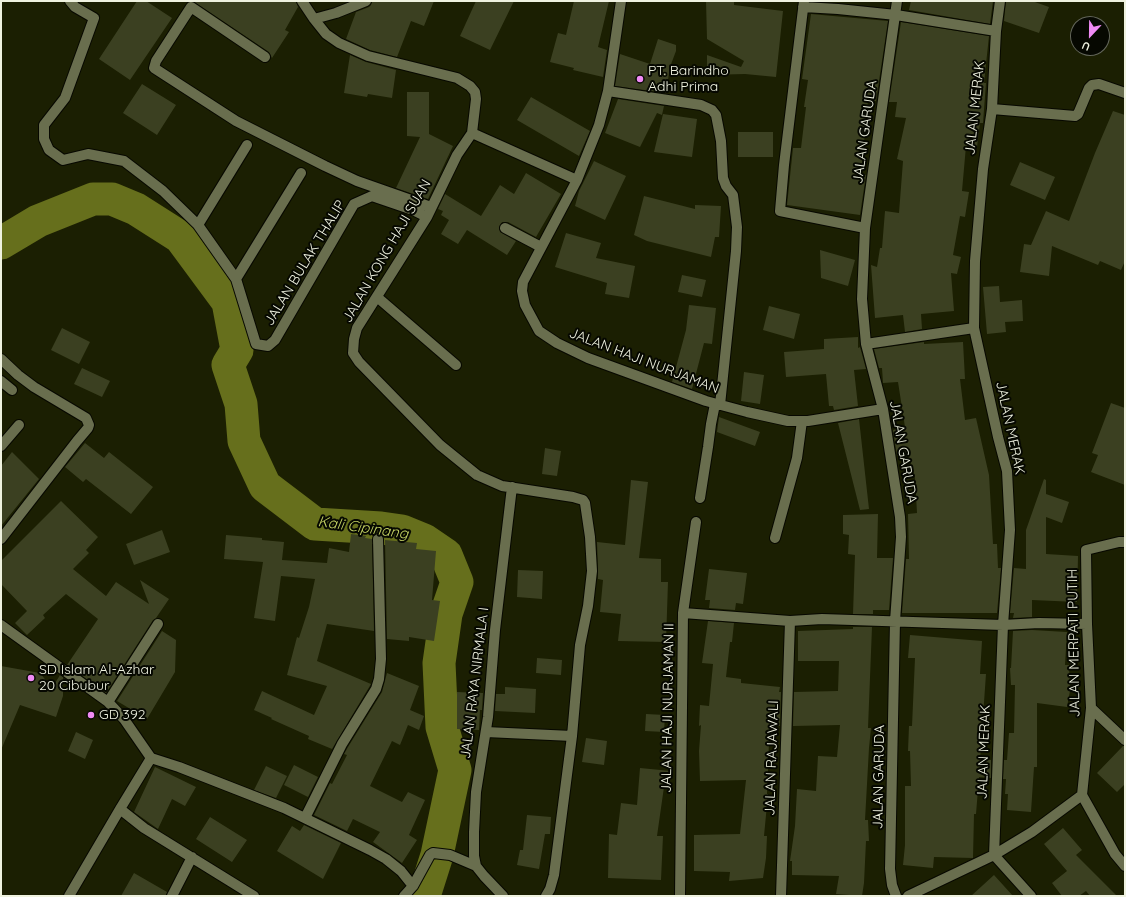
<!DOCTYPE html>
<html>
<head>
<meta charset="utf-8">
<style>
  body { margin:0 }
  #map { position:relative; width:1126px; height:897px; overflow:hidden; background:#1b1f02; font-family:Quicksand,sans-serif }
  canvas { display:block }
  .frame { position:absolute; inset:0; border:2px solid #eff2e0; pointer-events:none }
  .north { position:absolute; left:1070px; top:16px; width:40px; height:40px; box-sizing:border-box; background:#060801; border:1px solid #63665a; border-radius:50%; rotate:202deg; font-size:11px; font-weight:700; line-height:16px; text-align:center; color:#eff2e0 }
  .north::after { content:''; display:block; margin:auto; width:14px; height:18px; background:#f08bf5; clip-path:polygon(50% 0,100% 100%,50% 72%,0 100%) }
</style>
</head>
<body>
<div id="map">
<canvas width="1126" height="897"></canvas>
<div class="frame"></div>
<div class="north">U</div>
</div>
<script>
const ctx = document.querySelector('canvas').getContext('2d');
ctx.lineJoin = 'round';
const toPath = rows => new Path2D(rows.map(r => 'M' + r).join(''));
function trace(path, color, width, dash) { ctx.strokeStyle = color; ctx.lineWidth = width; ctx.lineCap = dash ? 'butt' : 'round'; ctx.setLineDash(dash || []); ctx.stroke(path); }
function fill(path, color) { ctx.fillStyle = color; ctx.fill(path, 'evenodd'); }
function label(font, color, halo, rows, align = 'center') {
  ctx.font = font + ' Quicksand,sans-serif'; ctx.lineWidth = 4; ctx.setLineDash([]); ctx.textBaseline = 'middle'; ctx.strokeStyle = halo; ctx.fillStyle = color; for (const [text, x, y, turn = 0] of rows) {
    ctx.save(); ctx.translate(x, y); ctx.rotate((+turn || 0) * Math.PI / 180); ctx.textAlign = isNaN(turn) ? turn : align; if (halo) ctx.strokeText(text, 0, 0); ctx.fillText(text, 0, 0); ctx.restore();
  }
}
trace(toPath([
  [1,243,38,221,93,199,112,199,136,209,180,237,228,302,237,350,228,365,241,404,244,441,265,486,315,524,381,528,402,531,424,540,446,555,457,582,446,614,439,663,442,727,455,770,437,855,424,896]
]), '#666f1c', 33);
fill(toPath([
  [137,1,146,1,172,18,130,80,99,59],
  [193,1,296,1,298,7,285,30,289,32,272,58,269,52],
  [372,1,434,1,424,26,411,21,397,57,370,50,346,39,356,12,369,7,371,5],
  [476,1,514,1,490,50,460,36],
  [574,1,609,1,598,47,607,50,603,77,573,70,574,68,550,62,558,33,566,35],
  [706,1,734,1,734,5,783,11,776,77,745,74,707,75,707,55,741,67,744,61,707,39],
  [911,1,993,1,990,24,909,10],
  [1006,1,1032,1,1049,7,1039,33,1004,21],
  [811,14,888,21,876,101,868,100,861,174,866,175,860,215,787,205,793,148,801,148,806,107,804,107,808,80,802,79],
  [901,22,989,36,984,83,986,83,983,123,980,123,977,147,966,146,962,191,969,192,965,217,960,216,953,255,961,257,957,274,951,273,954,311,921,314,922,329,905,332,903,315,875,318,871,265,877,267,880,248,882,248,885,211,899,213,903,161,897,159,906,118,895,117,897,102,889,102],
  [658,39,676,45,676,51,670,67,666,93,615,86,620,54,650,64],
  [350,55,366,62,396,70,392,98,368,94,367,97,344,93],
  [142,84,176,105,157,135,123,113],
  [407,92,429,92,429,134,453,146,428,199,396,188,420,137,407,136],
  [531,97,590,131,579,156,517,120],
  [618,99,664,106,662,115,657,113,640,147,605,133],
  [1113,111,1125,115,1125,261,1121,270,1100,261,1098,265,1052,246,1049,276,1020,272,1024,244,1031,245,1046,211,1069,221,1095,153],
  [663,114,697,119,692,157,654,152],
  [738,132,773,132,773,157,738,157],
  [594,161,626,176,605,220,575,206,579,191],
  [1020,162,1055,177,1045,200,1010,185],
  [526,173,561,194,536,237,508,222,502,222,499,228,500,232,516,241,507,255,467,230,458,244,441,234,449,220,441,215,443,211,438,209,445,194,481,216,500,185,514,194],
  [644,196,695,209,695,205,721,206,719,237,715,237,711,257,647,241,634,235],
  [566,233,601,243,596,258,635,266,629,298,605,294,607,283,555,267],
  [820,250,855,260,848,286,821,278],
  [682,275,706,280,702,297,678,292],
  [999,286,1000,302,1022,300,1023,321,1005,322,1006,332,987,334,983,287],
  [689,305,716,308,712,344,704,343,692,389,672,382,686,330],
  [769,306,800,314,794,339,763,330],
  [62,328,90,342,79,364,51,350],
  [858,337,858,348,860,347,866,369,854,370,858,406,834,410,833,406,829,406,826,374,786,377,784,352,824,349,824,339],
  [924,342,924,344,963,342,965,379,960,379,965,420,976,418,989,475,993,544,997,544,998,568,1001,568,997,613,902,613,906,559,909,559,908,514,917,513,915,478,908,453,897,456,893,430,905,427,898,382,883,383,882,368,879,368,874,349],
  [82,368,110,381,102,397,74,384],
  [744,372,764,375,760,404,741,401],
  [1111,403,1125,408,1125,485,1091,472,1098,455,1092,453],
  [719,417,760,432,755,446,717,432],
  [859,419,869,509,860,510,838,423],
  [85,443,104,458,109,452,153,487,131,514,86,479,83,482,65,467],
  [545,448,561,451,557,476,542,474],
  [12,452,39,479,1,526,1,466],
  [1044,479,1046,480,1046,494,1069,502,1062,523,1046,517,1046,554,1078,556,1077,602,1032,600,1032,617,1013,618,1014,613,1010,613,1014,568,1026,569,1026,530],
  [631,480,648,482,639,558,661,559,661,582,668,582,666,642,618,641,621,614,600,612,603,580,598,579,598,571,597,542,625,545],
  [61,501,98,537,86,550,89,553,73,569,106,596,116,582,149,604,140,580,169,599,156,618,153,620,106,693,67,665,98,619,66,594,43,615,45,618,27,635,15,623,27,611,1,584,1,561],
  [878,514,877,558,893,558,889,610,873,610,873,614,853,614,855,555,848,554,849,535,843,534,843,515],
  [162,530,170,552,134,565,126,544],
  [351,534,366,536,365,538,372,539,374,631,327,624,317,661,371,684,332,749,308,739,309,736,271,719,272,718,254,710,262,691,314,715,327,686,287,675,297,637,299,638,309,607,315,579,281,576,275,621,254,618,263,562,224,559,226,535,262,538,262,540,284,542,282,560,327,563,329,548,349,552],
  [385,540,417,543,416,549,436,551,432,600,440,601,434,641,409,637,409,641,387,639],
  [709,569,747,573,743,604,736,603,735,610,709,608,710,600,705,600],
  [518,570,543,571,542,599,517,597],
  [708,621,734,623,732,642,730,642,726,677,741,679,741,683,780,687,779,692,781,692,780,726,775,726,774,742,769,742,767,794,768,794,764,836,767,836,766,858,763,878,729,881,730,872,694,871,694,835,740,834,746,780,700,781,699,751,701,725,699,726,700,705,709,706,713,664,702,663],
  [853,627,872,627,869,703,868,728,871,728,869,748,865,820,868,820,869,841,866,841,864,883,862,896,836,894,839,876,792,875,792,861,790,861,795,826,797,789,816,791,818,756,837,757,840,725,793,726,794,692,838,691,839,661,798,661,798,631,853,629],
  [1032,630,1067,632,1065,665,1069,665,1070,691,1067,707,1037,703,1037,767,1034,767,1031,812,1007,810,1008,794,1005,794,1006,779,1003,779,1004,760,1007,760,1009,733,1014,733,1015,685,1011,685,1010,668,1011,668,1013,631],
  [162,631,176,640,175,672,147,719,117,701],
  [910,635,982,641,980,674,986,674,980,759,991,760,991,778,979,777,976,814,974,814,973,858,934,857,933,868,903,865,905,845,905,786,911,786,910,751,908,751,909,726,912,726,915,658,908,658],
  [537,658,562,660,561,675,536,673],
  [1,666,40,673,52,688,60,675,63,677,63,696,56,717,20,705,1,750],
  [387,673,419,686,410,710,424,716,419,730,408,725,400,745,392,741,370,786,402,802,408,792,425,800,409,835,417,840,402,863,373,842,380,832,353,819,347,831,314,815,330,783,332,784,347,755,344,754,348,747,382,692],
  [505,687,536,689,535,713,495,711,496,694,505,694],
  [457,692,483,693,482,710,480,710,479,730,457,729],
  [646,714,665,715,664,732,645,731],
  [76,732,93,740,85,759,68,751],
  [586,738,607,741,604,765,582,762],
  [1123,746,1125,746,1125,784,1117,792,1097,773],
  [294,765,318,777,308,797,284,785],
  [266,766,287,776,276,798,254,790],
  [155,767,196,787,185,806,172,799,158,829,134,812],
  [640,768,671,771,669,787,664,787,657,836,663,836,661,880,608,878,609,834,617,835,621,803,637,805],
  [527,815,551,817,550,834,545,834,539,869,517,865,520,850,523,850],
  [210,817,247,840,232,862,196,839],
  [304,825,341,843,323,879,277,851,292,826,300,831],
  [1063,828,1082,850,1076,855,1117,896,1090,896,1086,891,1079,896,1062,896,1052,883,1067,871,1044,844],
  [134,873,167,892,166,896,121,896],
  [994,875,1013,896,971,896]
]), '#3b4021');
const minor = toPath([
  [70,1,75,7,94,18,65,98,44,125,44,139,49,150,63,160,88,154,124,161,163,191,198,225,236,279,256,344,268,346,275,340,354,204,372,196,413,210,427,217],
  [302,1,314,19,326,34,339,43,368,56,457,78,470,86,475,92,476,99,472,133],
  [621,1,608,91,599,125,577,180,523,282,522,291,525,305,539,331,557,343,588,358,706,401,747,412,788,421,808,421,883,409],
  [804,1,784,165,780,211,865,228],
  [1000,1,996,31,992,109,983,169,975,261,974,328,998,437,1007,471,1010,530,1003,625,994,855,1031,896],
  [803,7,838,9,896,15,996,31],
  [314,19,336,13,366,1],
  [265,57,191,7,156,61,154,68,236,121,325,166,357,181,431,207],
  [608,91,701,105,712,110,716,115,721,141,723,178,726,186,733,195,737,227,736,251,720,405],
  [992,109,1075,116,1078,114,1089,88,1092,85,1099,84,1125,93],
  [198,225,247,145],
  [505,228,541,247],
  [236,279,301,173],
  [377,297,456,365],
  [866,344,974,328],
  [1,359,18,375,34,387,86,418,89,425,88,428,77,441,1,539],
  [1,381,12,390],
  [1,446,19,425],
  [700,498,708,447,711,424,715,404],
  [775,538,797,458,802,421],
  [1125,542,1119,542,1086,550,1087,624,1091,708,1082,795,1115,854,1125,866],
  [683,613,790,621,822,619,1003,625,1039,623,1087,624],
  [1,625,108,702,124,719,151,758,179,767,284,808,370,850,386,859,401,871,413,886],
  [108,702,158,624],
  [1091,708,1125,740],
  [486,732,572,736],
  [120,809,144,828,254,896],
  [305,818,342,744,376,689,379,679,381,659,378,539],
  [69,896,120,809,151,758],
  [172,896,192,857],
  [404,896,413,886,430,855,433,853,450,855,476,866],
  [503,896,484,876,476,866,474,856,474,832,476,792,488,717,495,630,512,487],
  [546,896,550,889,554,875,572,736,580,645,588,606,592,571,590,537,585,503,583,500,573,497,502,486,477,475,440,445,359,362,353,353,354,339,357,328,427,217,457,155,472,133,577,180],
  [680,896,683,613,696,522],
  [781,896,790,621],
  [896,896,892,885,890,869,895,621,901,537,900,517,883,409,866,344,862,299,865,228,897,1],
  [908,896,994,855,1032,832,1082,795]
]);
trace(minor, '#070800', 12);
trace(minor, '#696e4e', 10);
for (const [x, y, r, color] of [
  [640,79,4,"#f08bf5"],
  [31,678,4,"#f08bf5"],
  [91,715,4,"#f08bf5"]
]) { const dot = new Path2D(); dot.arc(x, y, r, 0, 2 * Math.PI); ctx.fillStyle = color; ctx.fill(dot); trace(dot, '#060801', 1.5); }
label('14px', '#eff2e0', '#060801', [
  ["PT. Barindho",648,71],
  ["Adhi Prima",648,87],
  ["SD Islam Al-Azhar",39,670],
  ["20 Cibubur",39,686],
  ["GD 392",99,715]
], 'left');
label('14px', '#eff2e0', '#060801', [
  ["JALAN MERAK",975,108,-84],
  ["JALAN GARUDA",865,132,-82],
  ["JALAN KONG HAJI SUAN",387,251,-60],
  ["JALAN BULAK THALIP",305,263,-59],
  ["JALAN HAJI NURJAMAN",644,361,21],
  ["JALAN MERAK",1010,428,78],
  ["JALAN GARUDA",903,452,80],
  ["JALAN MERPATI PUTIH",1074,643,-91],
  ["JALAN RAYA NIRMALA I",475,683,-83],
  ["JALAN HAJI NURJAMAN II",668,708,-89],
  ["JALAN MERAK",984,752,-88],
  ["JALAN RAJAWALI",772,758,-88],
  ["JALAN GARUDA",879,777,-89]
]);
label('italic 15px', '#c2d063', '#060801', [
  ["Kali Cipinang",363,528,8]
]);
</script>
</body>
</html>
